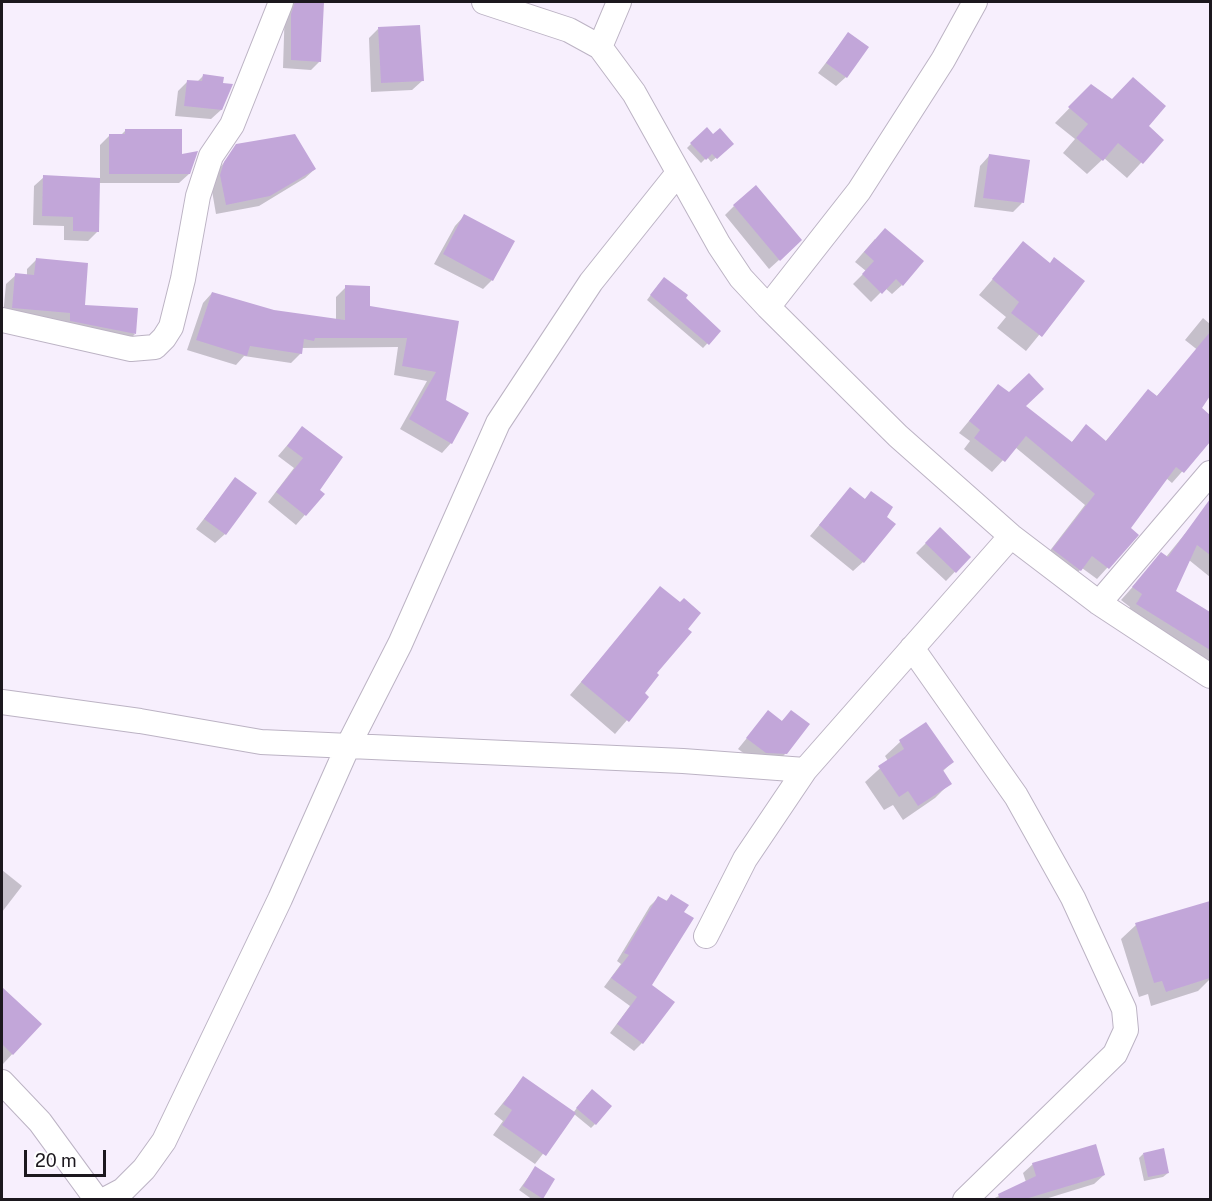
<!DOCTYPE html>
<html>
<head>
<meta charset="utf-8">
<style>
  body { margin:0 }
  #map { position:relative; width:1212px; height:1201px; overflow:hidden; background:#f7effd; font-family:"Public Sans",sans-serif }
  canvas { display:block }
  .frame { position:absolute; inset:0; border:3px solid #1c181e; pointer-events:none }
  .scale { position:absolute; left:24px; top:1150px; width:82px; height:27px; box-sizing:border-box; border:3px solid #1c181e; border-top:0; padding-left:8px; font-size:18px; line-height:21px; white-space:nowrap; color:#1c181e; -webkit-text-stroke:4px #fff; paint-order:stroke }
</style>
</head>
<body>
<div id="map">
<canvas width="1212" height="1201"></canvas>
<div class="frame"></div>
<div class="scale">20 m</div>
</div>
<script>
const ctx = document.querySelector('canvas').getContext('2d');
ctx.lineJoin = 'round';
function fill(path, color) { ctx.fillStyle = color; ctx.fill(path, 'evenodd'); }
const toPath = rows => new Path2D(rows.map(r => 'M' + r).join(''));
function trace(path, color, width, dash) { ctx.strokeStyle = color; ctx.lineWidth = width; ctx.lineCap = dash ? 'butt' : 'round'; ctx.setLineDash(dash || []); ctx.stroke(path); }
fill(toPath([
  [289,2,323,2,320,61,311,70,283,68,285,5],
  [378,29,422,81,412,90,371,92,369,38],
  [848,34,846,77,836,86,818,73],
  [203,76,221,85,221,110,211,119,175,116,178,91,188,81,197,82],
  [1091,86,1162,140,1127,178,1104,158,1087,174,1063,153,1075,139,1055,123],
  [706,129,727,148,711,162,707,157,701,163,687,148],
  [125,131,180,156,189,174,179,183,99,183,98,231,88,241,64,240,64,226,33,225,34,186,44,177,100,179,100,145,110,135,121,135],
  [237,146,315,169,305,178,259,206,216,214,211,185,215,174],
  [989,156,1022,203,1013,212,974,207,980,166],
  [734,206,790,250,769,269,725,215],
  [464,216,492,280,483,289,434,264,455,226],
  [875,239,902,285,892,294,885,288,871,302,853,284,866,271,855,262],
  [1024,243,1050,264,1083,281,1026,351,997,328,1006,317,979,295],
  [36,260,83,306,135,334,126,343,3,316,6,284,16,275,27,276,27,269],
  [659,284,719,331,703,348,647,300],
  [346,287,368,308,458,322,445,401,451,443,442,453,400,429,427,381,394,375,398,347,301,348,301,353,291,363,244,356,236,365,187,350,203,303,212,293,274,312,336,320,336,297],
  [1203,318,1210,324,1209,359,1185,340],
  [1174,377,1210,417,1210,428,1204,437,1209,441,1172,483,1166,478,1129,529,1137,535,1097,579,1082,568,1069,581,1042,561,1085,505,1015,447,992,472,964,449,970,441,959,433,998,386,1071,443,1086,427,1105,442,1148,391,1156,397],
  [302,428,318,490,323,494,296,525,268,502,294,468,278,456],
  [235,479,225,534,215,543,196,529],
  [871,493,863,562,853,571,810,536,841,499,864,500],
  [1202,513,1210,519,1210,577,1189,560,1174,592,1210,614,1210,669,1124,617,1130,607,1121,600,1162,554,1166,557],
  [940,529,969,557,946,581,916,553],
  [661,588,655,674,642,693,647,697,615,734,570,695],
  [768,712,781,722,791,712,786,753,776,763,756,762,738,749],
  [926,724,952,762,942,772,950,783,935,798,903,820,893,805,884,810,865,782,888,761,885,756,900,742],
  [2,870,22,886,2,912],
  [671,896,650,985,642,1043,634,1051,610,1033,630,1006,604,987,621,964,617,961,650,906,658,898,665,902],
  [1210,903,1210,979,1198,991,1151,1006,1148,994,1139,997,1121,939,1136,925],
  [2,989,40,1024,3,1064,2,1062],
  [523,1078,573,1113,587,1095,595,1124,591,1128,574,1114,535,1164,493,1135,503,1121,494,1114],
  [1143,1154,1168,1173,1163,1177,1144,1181,1139,1158],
  [1033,1164,1104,1175,1094,1184,1042,1200,991,1200,1026,1182,1023,1173],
  [535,1168,541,1198,540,1200,533,1200,519,1190]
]), '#0003');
fill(toPath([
  [295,2,324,2,321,62,291,60,291,14],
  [420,25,424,81,381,83,378,27],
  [848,32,869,47,847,78,826,63],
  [203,74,224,77,223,83,233,84,222,110,184,106,187,80,202,81],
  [1133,77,1166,106,1149,126,1164,140,1143,164,1118,143,1103,161,1076,138,1088,124,1068,107,1091,84,1112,99],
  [707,127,713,134,720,128,734,144,717,159,712,154,706,160,690,143],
  [125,129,182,129,182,154,198,151,190,174,109,174,109,134,125,134],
  [295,134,316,169,270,196,226,205,220,175,224,162,236,144],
  [989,154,1030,160,1024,203,983,198],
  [43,175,100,178,99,232,73,231,73,217,42,216],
  [756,185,802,240,780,261,733,205],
  [464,214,515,241,493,281,443,254],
  [885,228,924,261,903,286,896,279,882,294,862,274,874,261,864,252],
  [1023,241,1050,263,1054,257,1085,281,1042,337,1011,313,1019,302,992,279],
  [36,258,88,263,85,305,138,308,136,334,70,321,70,313,12,308,15,273,34,275],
  [664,277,688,295,686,298,721,331,709,345,650,295],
  [345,285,370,286,370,306,459,321,446,400,469,413,452,444,409,419,436,372,402,366,407,338,315,338,314,341,304,339,302,354,250,346,247,356,196,340,212,292,274,310,345,320],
  [1210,332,1210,396,1202,408,1210,415,1210,442,1184,473,1176,467,1131,528,1139,535,1109,569,1092,556,1081,571,1052,549,1095,494,1026,436,1005,462,974,438,980,430,969,421,998,384,1009,392,1029,373,1044,389,1026,406,1072,442,1086,424,1106,441,1148,389,1157,396],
  [302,426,343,457,320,490,325,494,306,516,276,492,303,458,287,446],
  [235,477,257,493,226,535,204,519],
  [850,487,865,499,871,491,893,507,887,517,896,524,864,563,819,525],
  [1210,499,1210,555,1197,545,1176,591,1210,612,1210,650,1136,604,1142,594,1132,587,1161,552,1168,557],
  [940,527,971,557,956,573,925,543],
  [660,586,680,602,684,598,701,613,688,629,692,632,657,673,659,675,645,693,649,697,629,722,581,682],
  [768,710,782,721,791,710,810,724,787,754,766,753,746,738],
  [926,722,954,762,943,770,952,784,918,806,908,791,899,797,878,766,904,749,899,740],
  [671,894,689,905,684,912,694,918,652,985,675,1002,643,1044,617,1024,637,997,611,978,629,955,624,953,658,896,667,901],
  [1210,901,1210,978,1166,992,1162,981,1154,983,1135,923],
  [2,987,42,1024,13,1055,2,1044],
  [523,1076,576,1113,546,1156,502,1125,512,1110,503,1104],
  [592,1089,612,1106,596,1125,576,1108],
  [1096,1144,1105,1175,1022,1200,1000,1200,998,1194,1036,1176,1032,1163],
  [1164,1148,1169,1173,1148,1177,1143,1153],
  [535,1166,555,1179,543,1199,523,1186]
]), '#c2a6d9');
const minor = toPath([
  [484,2,569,30,600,47,634,93,719,245,741,278,768,307,898,436,1011,536,1099,603,1210,676],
  [600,47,619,2],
  [768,307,859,191,943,60,975,2],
  [2,320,131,349,155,347,164,338,171,327,183,279,198,196,211,156,232,125,281,2],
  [1099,603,1210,473],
  [912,648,1016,796,1073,898,1124,1009,1126,1030,1115,1054,965,1200],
  [2,702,140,721,261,742,683,761,805,770],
  [706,936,745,859,805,770,1011,536],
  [2,1082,40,1122,97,1200],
  [104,1200,123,1190,144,1169,164,1141,280,899,348,746,400,644,498,423,591,282,678,173]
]);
trace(minor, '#bcb3c4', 26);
trace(minor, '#fff', 24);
</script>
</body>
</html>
